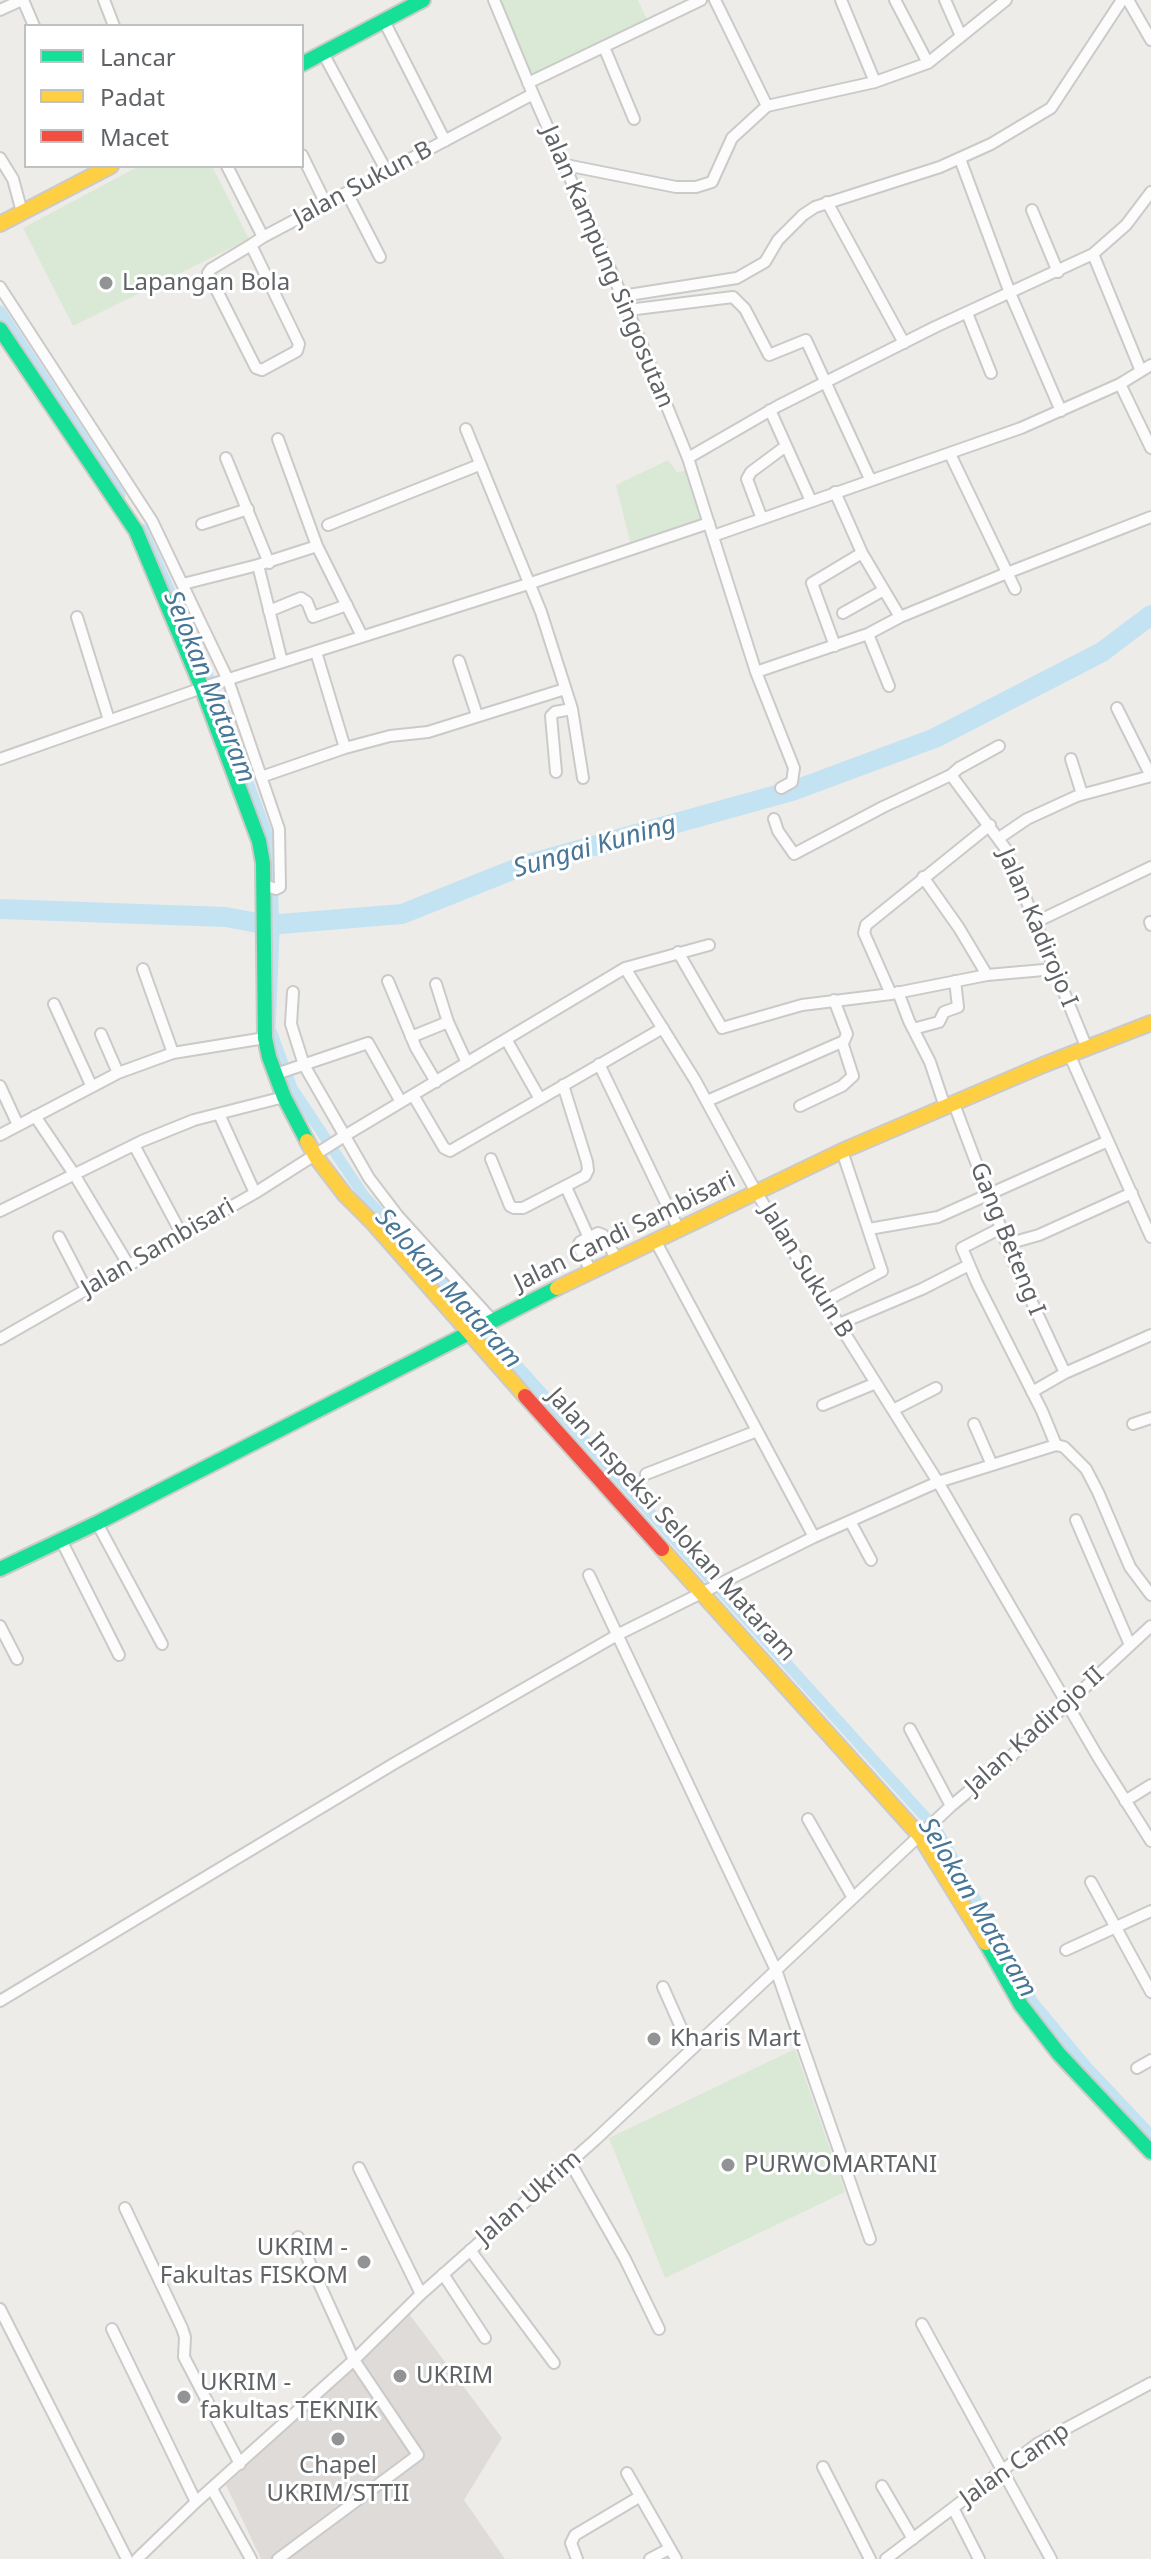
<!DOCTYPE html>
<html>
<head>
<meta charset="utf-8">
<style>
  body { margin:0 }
  #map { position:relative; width:1151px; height:2559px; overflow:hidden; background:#eeece9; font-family:"Noto Sans",sans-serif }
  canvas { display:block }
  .legend { position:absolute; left:24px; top:24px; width:280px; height:144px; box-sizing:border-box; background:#fff; border:2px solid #bfc1c2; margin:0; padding:10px 14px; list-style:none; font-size:24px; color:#5f6366 }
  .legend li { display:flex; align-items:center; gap:16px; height:40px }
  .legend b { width:40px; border:2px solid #bfc1c2 }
</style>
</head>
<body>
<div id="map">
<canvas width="1151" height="2559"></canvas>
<ul class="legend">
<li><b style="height:10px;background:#16e098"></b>Lancar</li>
<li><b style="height:10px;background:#ffcf43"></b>Padat</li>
<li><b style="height:10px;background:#f24e42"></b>Macet</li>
</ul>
</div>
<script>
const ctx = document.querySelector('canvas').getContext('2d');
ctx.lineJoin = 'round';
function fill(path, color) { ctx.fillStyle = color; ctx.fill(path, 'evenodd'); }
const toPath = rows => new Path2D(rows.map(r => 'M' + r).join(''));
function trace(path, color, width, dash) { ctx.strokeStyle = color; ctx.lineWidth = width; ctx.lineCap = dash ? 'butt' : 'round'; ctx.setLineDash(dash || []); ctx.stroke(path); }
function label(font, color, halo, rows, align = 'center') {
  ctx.font = font + ' "Noto Sans",sans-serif'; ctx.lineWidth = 6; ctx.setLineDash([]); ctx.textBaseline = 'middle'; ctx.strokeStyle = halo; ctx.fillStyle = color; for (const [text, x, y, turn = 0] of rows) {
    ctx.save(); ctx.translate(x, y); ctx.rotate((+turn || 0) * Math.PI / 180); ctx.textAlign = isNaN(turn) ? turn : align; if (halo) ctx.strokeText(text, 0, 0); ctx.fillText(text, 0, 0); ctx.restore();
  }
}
fill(toPath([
  [410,2315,502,2438,464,2500,505,2559,261,2559,226,2485]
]), '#dedbd8');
fill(toPath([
  [498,0,638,0,647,20,530,77],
  [139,166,212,166,249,239,73,326,23,228],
  [668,460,677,472,685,471,703,519,631,545,616,485],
  [795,2049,845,2192,665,2278,609,2138]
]), '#dae8d6');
trace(toPath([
  [0,311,120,495],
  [142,529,215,692,271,845,274,935,270,1028,292,1088,364,1196,937,1830,1032,2001,1086,2066,1151,2135]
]), '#c3e3f2', 11);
trace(toPath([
  [0,909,226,917,268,925,402,914,525,865,795,790,935,738,1102,652,1151,615]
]), '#c3e3f2', 20);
const street = toPath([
  [23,0,34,26],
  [104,0,114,26],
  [494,0,533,94,622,296,688,458,756,672,794,768,792,782,781,788],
  [715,0,767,106],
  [841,0,875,82],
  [895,0,928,63],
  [945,0,961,36],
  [1128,0,1151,40],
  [0,10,22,0],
  [384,21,445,141],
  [604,47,634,119],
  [323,53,387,172],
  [528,83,701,0],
  [302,155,326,204],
  [0,158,13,179,22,212],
  [960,159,1010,293,1061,411],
  [566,165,676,187,696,187,712,182,732,138,767,106,875,82,928,63,1006,0],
  [227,166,263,237,533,94],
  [347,193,380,257],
  [827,202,904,343],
  [1032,210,1058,272],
  [251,245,299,344,297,351,262,370,256,368,208,273,211,269,251,245,263,237],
  [1093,254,1141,371],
  [0,287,152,521,228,680,279,829,280,887,276,889,267,886],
  [622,296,737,278,765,262,778,240,803,215,815,207,940,167,991,144,1051,108,1122,0],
  [628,310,733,297,745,309,769,355,806,340,870,479],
  [967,313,991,373],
  [1120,384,1151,448],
  [770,410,811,501],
  [466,429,541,612,572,709,583,778],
  [278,439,317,546,362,636],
  [950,454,1015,589],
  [226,458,269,563],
  [688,458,778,406,935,327,1093,254,1126,225,1151,192],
  [835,492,862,553,900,617],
  [762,519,747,479,751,472,786,446],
  [202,524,248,509],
  [328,525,479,465],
  [713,536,1021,428,1120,384,1151,365],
  [183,584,258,565],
  [269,611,301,598,307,602,313,617,347,605],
  [843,613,884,590],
  [77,617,109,720],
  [868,634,889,686],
  [835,646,812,583,862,553],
  [316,652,345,748],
  [459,661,477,715],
  [282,662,258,565,317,546],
  [756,672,868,634,900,617,1007,573,1151,517],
  [207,686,528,584,709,523],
  [1117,708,1151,776],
  [0,759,202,688],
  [1071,759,1082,794],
  [556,772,551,716,555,712,572,709],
  [951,775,1005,848,1086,1046],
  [261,777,345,748,390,736,428,732,565,689],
  [774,819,778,831,794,854,883,807,951,775,959,768,999,746],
  [999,838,1027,819,1077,796,1151,776],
  [923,877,959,928,987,975],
  [1036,922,1151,867],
  [1150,922,1151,925],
  [678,952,722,1028,802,1005,891,994,987,975,1055,969],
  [625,968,709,945],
  [143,969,173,1053],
  [388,981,416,1048,436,1082],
  [436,984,448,1022,467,1063],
  [293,992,291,1024,304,1065,369,1178,398,1216,494,1322],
  [898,992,909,1021,930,1062,945,1107],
  [891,994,864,933,866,925,990,825],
  [54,1004,91,1085],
  [913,1029,939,1022,944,1012,958,1007,955,981],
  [101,1034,118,1073],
  [411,1037,448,1022],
  [506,1039,540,1099],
  [1069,1054,1151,1237],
  [599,1064,679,1230],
  [279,1073,368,1043,401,1102],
  [0,1086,18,1125],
  [413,1095,444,1148,450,1151,663,1028],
  [707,1101,844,1041,847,1034,834,1000],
  [954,1104,1016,1268,1065,1373],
  [800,1106,842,1086,853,1076,842,1042],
  [219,1114,255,1193],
  [35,1116,74,1174,128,1264],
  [0,1135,118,1073,173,1053,265,1038],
  [134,1145,181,1233],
  [491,1159,510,1206,514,1208,523,1208,585,1176,588,1170,587,1162,563,1085],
  [566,1187,589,1238],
  [0,1211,142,1141,194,1120,284,1097],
  [1001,1228,962,1248,977,1283,1042,1411,1056,1445],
  [869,1229,938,1217,1108,1141],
  [59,1237,86,1289],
  [655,1240,814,1537],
  [1007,1244,1039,1235,1132,1193],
  [591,1271,578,1246,580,1242,598,1233,603,1235,616,1258],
  [825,1301,882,1271,842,1151],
  [839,1324,922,1289,969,1265],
  [0,1339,255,1193,346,1135,625,968,695,1080,756,1192,938,1482,1098,1757,1151,1841],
  [1032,1392,1065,1373,1151,1335],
  [823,1405,876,1383],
  [893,1410,936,1388],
  [974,1424,992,1465],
  [1133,1424,1151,1418],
  [646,1474,757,1431],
  [1076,1520,1130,1645],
  [850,1521,871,1560],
  [97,1523,162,1644],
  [61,1540,119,1655],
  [589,1575,776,1970,870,2239],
  [0,1626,17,1659],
  [910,1729,951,1806],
  [1125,1801,1151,1785],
  [808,1819,853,1898],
  [1091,1882,1151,1992],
  [1066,1950,1151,1911],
  [663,1987,691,2050],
  [0,2001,395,1763,619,1634,814,1537,938,1482,1056,1445,1064,1447,1086,1469,1098,1492,1130,1567,1151,1595],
  [1137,2068,1151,2060],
  [570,2162,625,2259,659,2329],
  [359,2168,421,2294],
  [125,2208,182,2328,185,2337,184,2357,240,2464],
  [470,2250,554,2363],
  [443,2274,485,2338],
  [0,2309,127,2559],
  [922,2324,1051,2559],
  [112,2329,196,2502],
  [823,2467,870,2559],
  [627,2473,676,2559],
  [882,2486,913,2539],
  [212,2489,251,2559],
  [953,2508,979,2559],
  [137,2559,196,2502,354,2360,421,2294,595,2140,951,1806,1010,1757,1151,1626],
  [278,2559,418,2455,354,2360,298,2237],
  [577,2559,571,2543,575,2535,639,2497],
  [650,2559,669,2549],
  [886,2559,1037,2444,1151,2383]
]);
const fast = toPath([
  [302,64,423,0],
  [0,329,136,531,202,688,259,841,263,863,265,1038,269,1057,284,1097,307,1141],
  [0,1569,97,1523,557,1288],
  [986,1943,1021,2005,1059,2054,1151,2152]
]);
const slow = toPath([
  [0,224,111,166],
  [307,1141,316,1157,345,1195,374,1224,525,1396],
  [557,1288,842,1151,1043,1065,1151,1023],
  [662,1549,920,1836,986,1943]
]);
const jam = toPath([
  [525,1396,662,1549]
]);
trace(street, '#cbcac9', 14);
trace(fast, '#cacac9', 18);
trace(slow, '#cacac9', 18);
trace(jam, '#cacac9', 18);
trace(street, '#fcfcfc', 10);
trace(fast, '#16e098', 14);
trace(slow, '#ffcf43', 14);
trace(jam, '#f24e42', 14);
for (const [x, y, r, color] of [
  [106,283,8,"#919394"],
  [654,2039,8,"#919394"],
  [728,2165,8,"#919394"],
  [364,2262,8,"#919394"],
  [400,2376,8,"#919394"],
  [184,2397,8,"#919394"],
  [338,2439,8,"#919394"]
]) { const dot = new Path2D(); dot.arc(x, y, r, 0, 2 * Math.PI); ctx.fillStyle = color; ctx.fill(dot); trace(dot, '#fff', 3); }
label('24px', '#5f6366', '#fff', [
  ["Jalan Sukun B",363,184,-28],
  ["Jalan Kampung Singosutan",607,267,67],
  ["Jalan Kadirojo I",1037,928,67],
  ["Jalan Candi Sambisari",625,1232,-26],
  ["Gang Beteng I",1007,1239,68],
  ["Jalan Sambisari",158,1248,-30],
  ["Jalan Sukun B",806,1271,58],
  ["Jalan Inspeksi Selokan Mataram",671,1525,48],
  ["Jalan Kadirojo II",1035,1731,-42],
  ["Jalan Ukrim",529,2198,-41],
  ["Jalan Camp",1015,2465,-35]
]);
label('24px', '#5f6366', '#fff', [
  ["Lapangan Bola",122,283],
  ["Kharis Mart",670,2039],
  ["PURWOMARTANI",744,2165],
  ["UKRIM -",348,2248,"right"],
  ["Fakultas FISKOM",348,2276,"right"],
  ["UKRIM",416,2376],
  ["UKRIM -",200,2383],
  ["fakultas TEKNIK",200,2411],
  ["Chapel",338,2466,"center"],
  ["UKRIM/STTII",338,2494,"center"]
], 'left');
label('italic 26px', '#477697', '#fff', [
  ["Selokan Mataram",209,687,68],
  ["Sungai Kuning",595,847,-16],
  ["Selokan Mataram",448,1289,48],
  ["Selokan Mataram",977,1908,59]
]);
</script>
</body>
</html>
